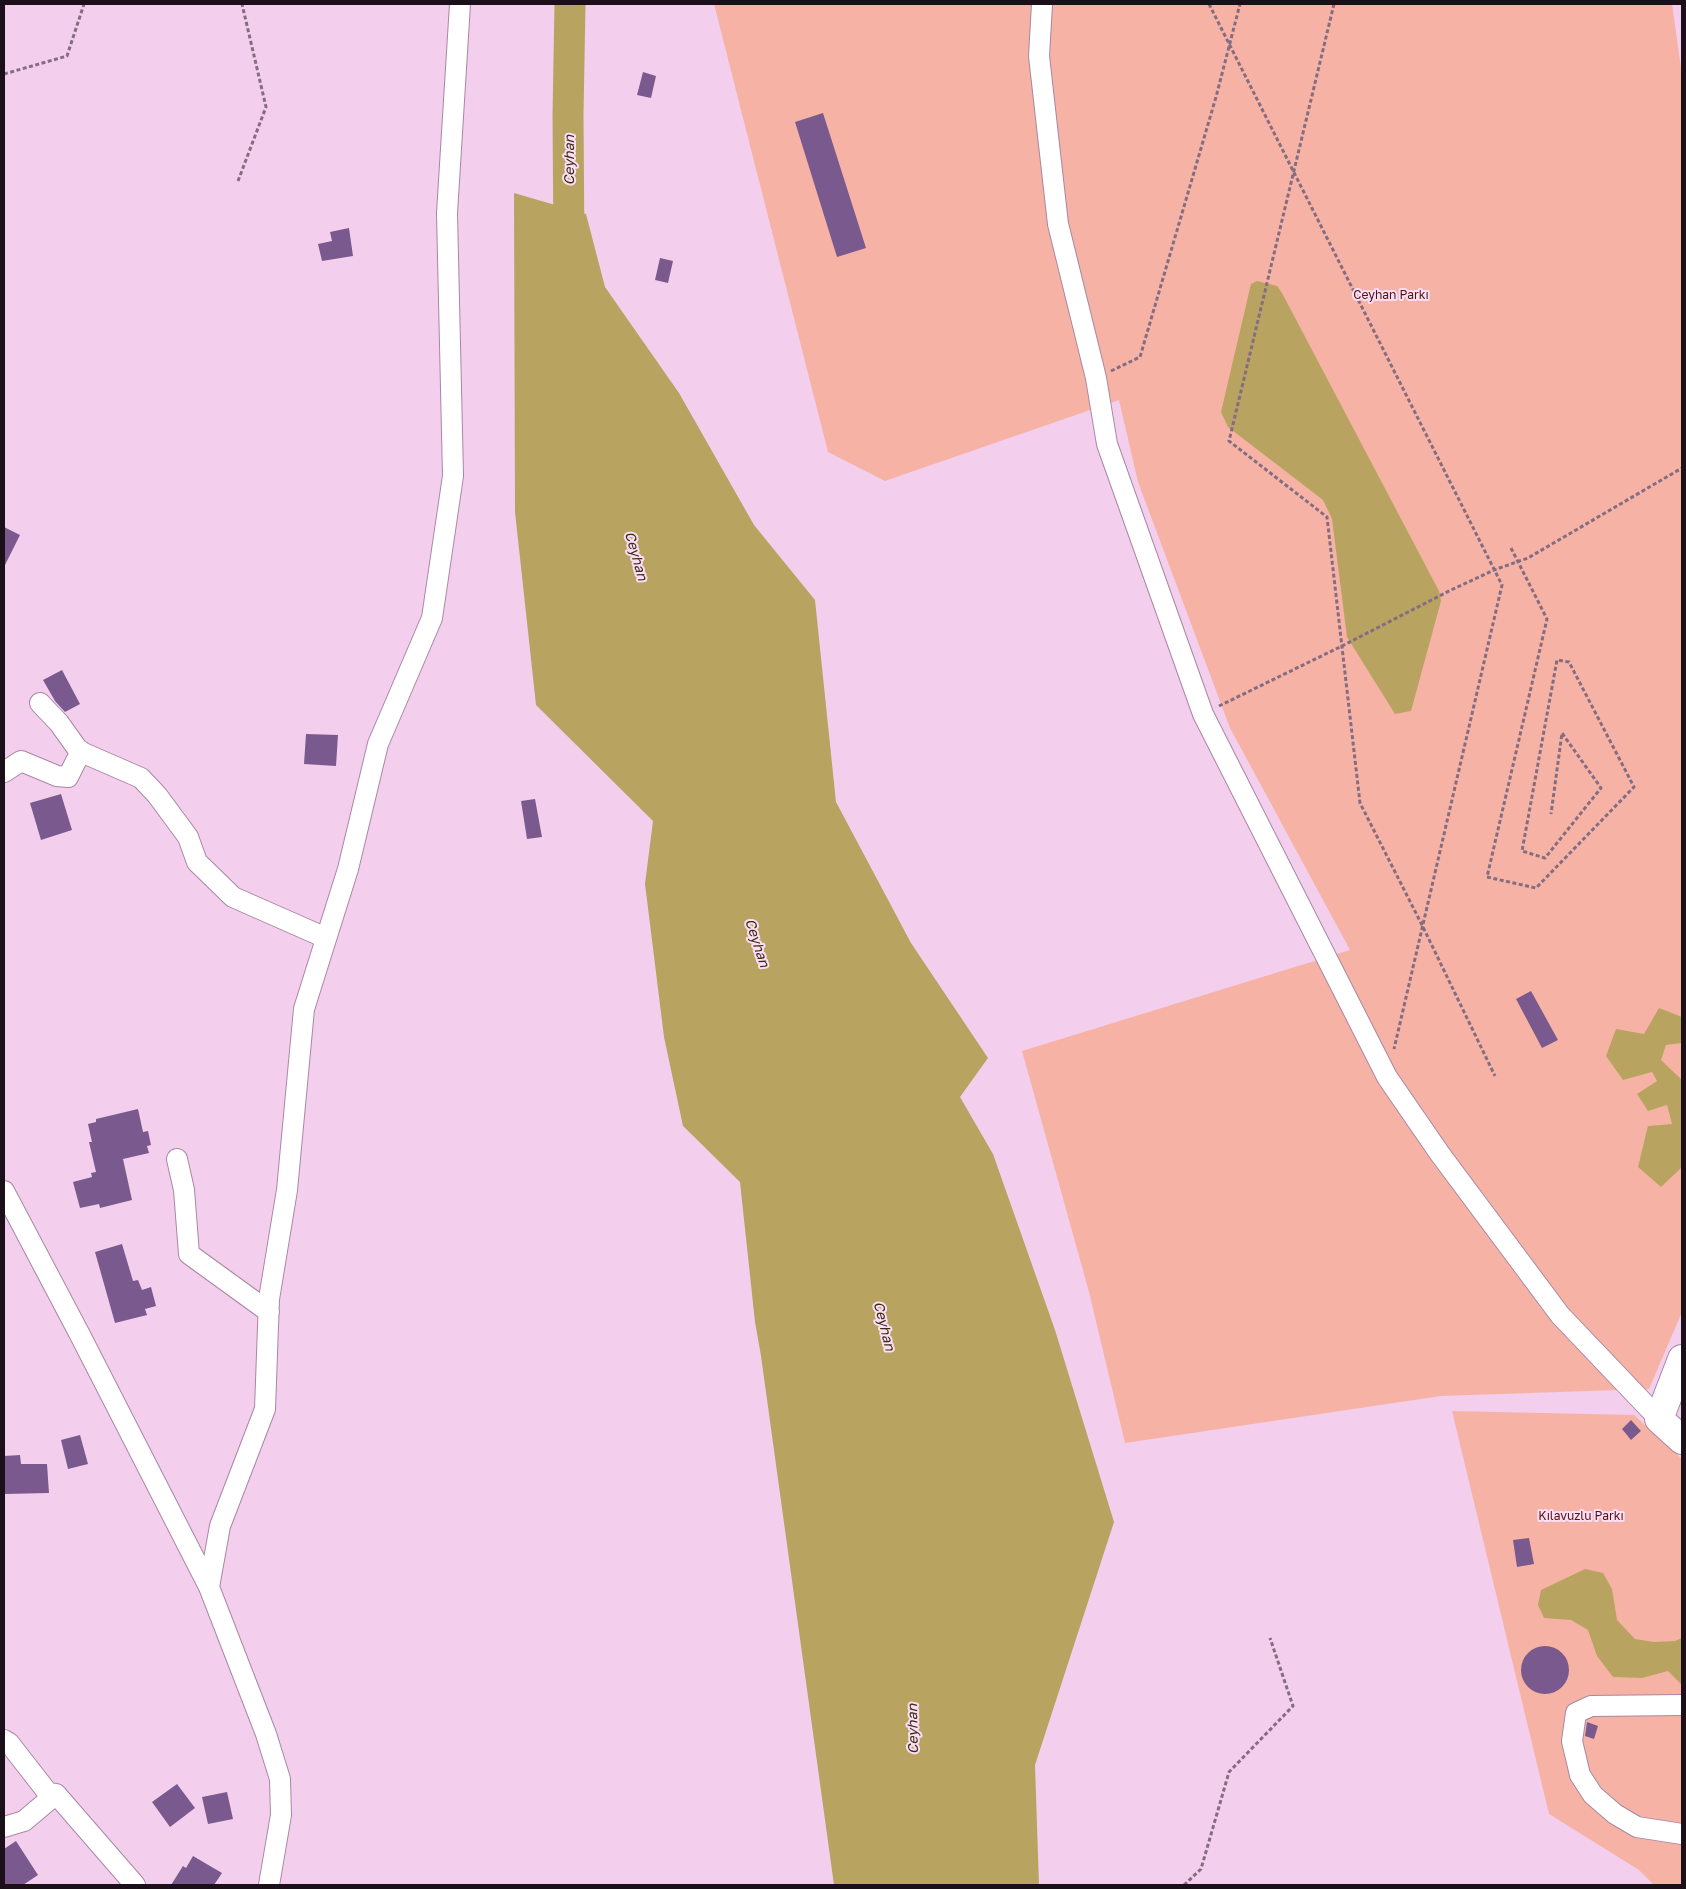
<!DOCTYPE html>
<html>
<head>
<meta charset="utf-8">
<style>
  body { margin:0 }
  #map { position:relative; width:1686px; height:1889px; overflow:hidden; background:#f3cfed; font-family:"Golos Text",sans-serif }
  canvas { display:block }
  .frame { position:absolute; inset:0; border:5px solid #1b0f19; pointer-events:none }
</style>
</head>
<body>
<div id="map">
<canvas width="1686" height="1889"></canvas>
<div class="frame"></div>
</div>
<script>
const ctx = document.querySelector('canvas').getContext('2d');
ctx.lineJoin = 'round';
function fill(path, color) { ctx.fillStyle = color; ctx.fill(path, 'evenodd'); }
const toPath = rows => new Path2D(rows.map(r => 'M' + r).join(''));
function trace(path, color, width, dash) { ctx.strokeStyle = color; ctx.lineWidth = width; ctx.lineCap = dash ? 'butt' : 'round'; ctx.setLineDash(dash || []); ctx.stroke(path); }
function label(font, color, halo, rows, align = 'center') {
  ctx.font = font + ' "Golos Text",sans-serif'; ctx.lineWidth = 4; ctx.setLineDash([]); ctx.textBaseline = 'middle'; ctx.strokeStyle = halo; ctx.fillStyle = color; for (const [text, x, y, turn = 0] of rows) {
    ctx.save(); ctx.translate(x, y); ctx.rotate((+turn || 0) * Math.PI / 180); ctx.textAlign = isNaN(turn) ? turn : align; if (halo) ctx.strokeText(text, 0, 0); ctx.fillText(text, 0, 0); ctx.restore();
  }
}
fill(toPath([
  [714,4,1672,4,1682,75,1682,1312,1649,1389,1441,1396,1125,1443,1089,1292,1022,1051,1350,950,1230,728,1138,482,1119,400,885,481,828,452],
  [1452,1411,1634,1415,1682,1459,1682,1885,1654,1885,1639,1870,1549,1814]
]), '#f6b3a5');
fill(toPath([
  [514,193,586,214,605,287,679,393,754,525,815,600,836,802,911,943,988,1058,960,1097,993,1154,1055,1330,1114,1522,1035,1765,1039,1885,834,1885,761,1356,755,1322,740,1182,683,1126,664,1037,645,884,653,821,536,705,515,512],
  [1257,281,1277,286,1282,293,1439,591,1441,601,1411,711,1395,714,1347,637,1332,519,1323,500,1228,427,1221,412,1251,284],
  [1659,1008,1682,1017,1682,1043,1666,1045,1661,1060,1682,1080,1682,1167,1661,1187,1638,1167,1648,1126,1672,1124,1667,1105,1648,1111,1637,1094,1657,1081,1652,1072,1623,1080,1606,1056,1616,1029,1644,1034],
  [1585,1569,1603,1573,1612,1589,1617,1620,1635,1639,1654,1642,1675,1641,1682,1638,1682,1685,1668,1671,1642,1678,1613,1677,1597,1656,1588,1630,1571,1620,1544,1618,1538,1605,1541,1590]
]), '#b9a360');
trace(toPath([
  [569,252,568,115,570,4]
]), '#b9a360', 31);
fill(toPath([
  [643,72,656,76,651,98,637,95],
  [823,113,866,248,837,257,795,122],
  [349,228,353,256,322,261,318,244,332,241,330,232],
  [660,258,673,261,668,283,655,280],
  [4,527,20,535,4,567],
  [62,670,80,704,65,712,55,701,43,680],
  [306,734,338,735,336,766,304,764],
  [61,794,72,830,41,840,30,803],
  [535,799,542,837,527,839,521,801],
  [1531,991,1558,1040,1542,1048,1516,999],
  [138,1109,143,1132,148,1131,151,1145,147,1146,149,1153,123,1159,132,1200,100,1208,99,1204,80,1208,73,1182,92,1177,91,1173,96,1172,89,1142,92,1142,88,1124,96,1122,96,1119],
  [122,1244,133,1281,138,1280,142,1290,151,1287,156,1306,145,1309,147,1315,115,1323,95,1252],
  [1631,1420,1641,1431,1631,1440,1622,1429],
  [80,1435,88,1464,68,1469,61,1440],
  [20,1455,21,1464,47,1464,49,1493,5,1494,4,1456],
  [1529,1538,1534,1564,1517,1567,1513,1540],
  '1521 1670a24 24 0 1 1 48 0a24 24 0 1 1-48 0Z',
  [1587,1722,1598,1726,1594,1739,1585,1736],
  [177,1784,195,1808,170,1827,152,1802],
  [227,1792,233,1819,208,1824,202,1797],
  [16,1841,38,1875,23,1885,4,1885,4,1849],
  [193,1856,222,1873,214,1885,171,1885,183,1866,186,1868]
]), '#7a598e');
const street = toPath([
  [1042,4,1039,56,1058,224,1096,378,1107,444,1203,714,1387,1077,1440,1154,1560,1315,1659,1419],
  [40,703,59,723,79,751,141,778,157,795,188,837,197,862,233,897,326,938],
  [4,772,21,761,57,776,68,777,81,751],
  [177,1159,184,1190,189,1254,269,1312],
  [4,1191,79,1333,209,1587,266,1734,280,1779,281,1815,269,1885],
  [209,1587,220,1526,265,1409,269,1299,287,1190,304,1009,348,869,378,744,432,618,453,476,447,213,460,4],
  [1682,1705,1591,1706,1576,1713,1572,1741,1580,1775,1593,1795,1615,1814,1637,1827,1682,1834],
  [4,1740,9,1743,48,1793,56,1794,135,1885],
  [4,1827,24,1821,56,1794]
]);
const secondary = toPath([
  [1682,1359,1659,1419,1682,1440]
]);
trace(street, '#a987a3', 22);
trace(secondary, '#a987a3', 30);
trace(toPath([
  [1209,4,1502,585,1394,1049],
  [1334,4,1229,441,1327,517,1360,803,1423,927,1495,1076],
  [4,74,67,56,84,4],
  [238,181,266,107,242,4],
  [1111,371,1140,357,1216,97,1240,4],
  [1511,548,1547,619,1487,877,1536,888,1634,787,1569,662,1557,660,1522,851,1545,858,1601,788,1562,733,1551,814],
  [1219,706,1342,646,1451,590,1494,570,1528,558,1682,468],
  [1184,1885,1201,1869,1229,1772,1293,1706,1270,1638]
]), '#856d81', 3, [4, 2.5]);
trace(street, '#fff', 20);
trace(secondary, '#fff', 28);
label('12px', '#531309', '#fcdef7', [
  ["Ceyhan Parkı",1391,295],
  ["Kılavuzlu Parkı",1581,1516]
]);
label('italic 14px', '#372d0f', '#fcdef7', [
  ["Ceyhan",570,160,-90],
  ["Ceyhan",636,556,74],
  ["Ceyhan",757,943,72],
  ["Ceyhan",884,1326,76],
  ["Ceyhan",913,1729,-91]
]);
</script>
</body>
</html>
